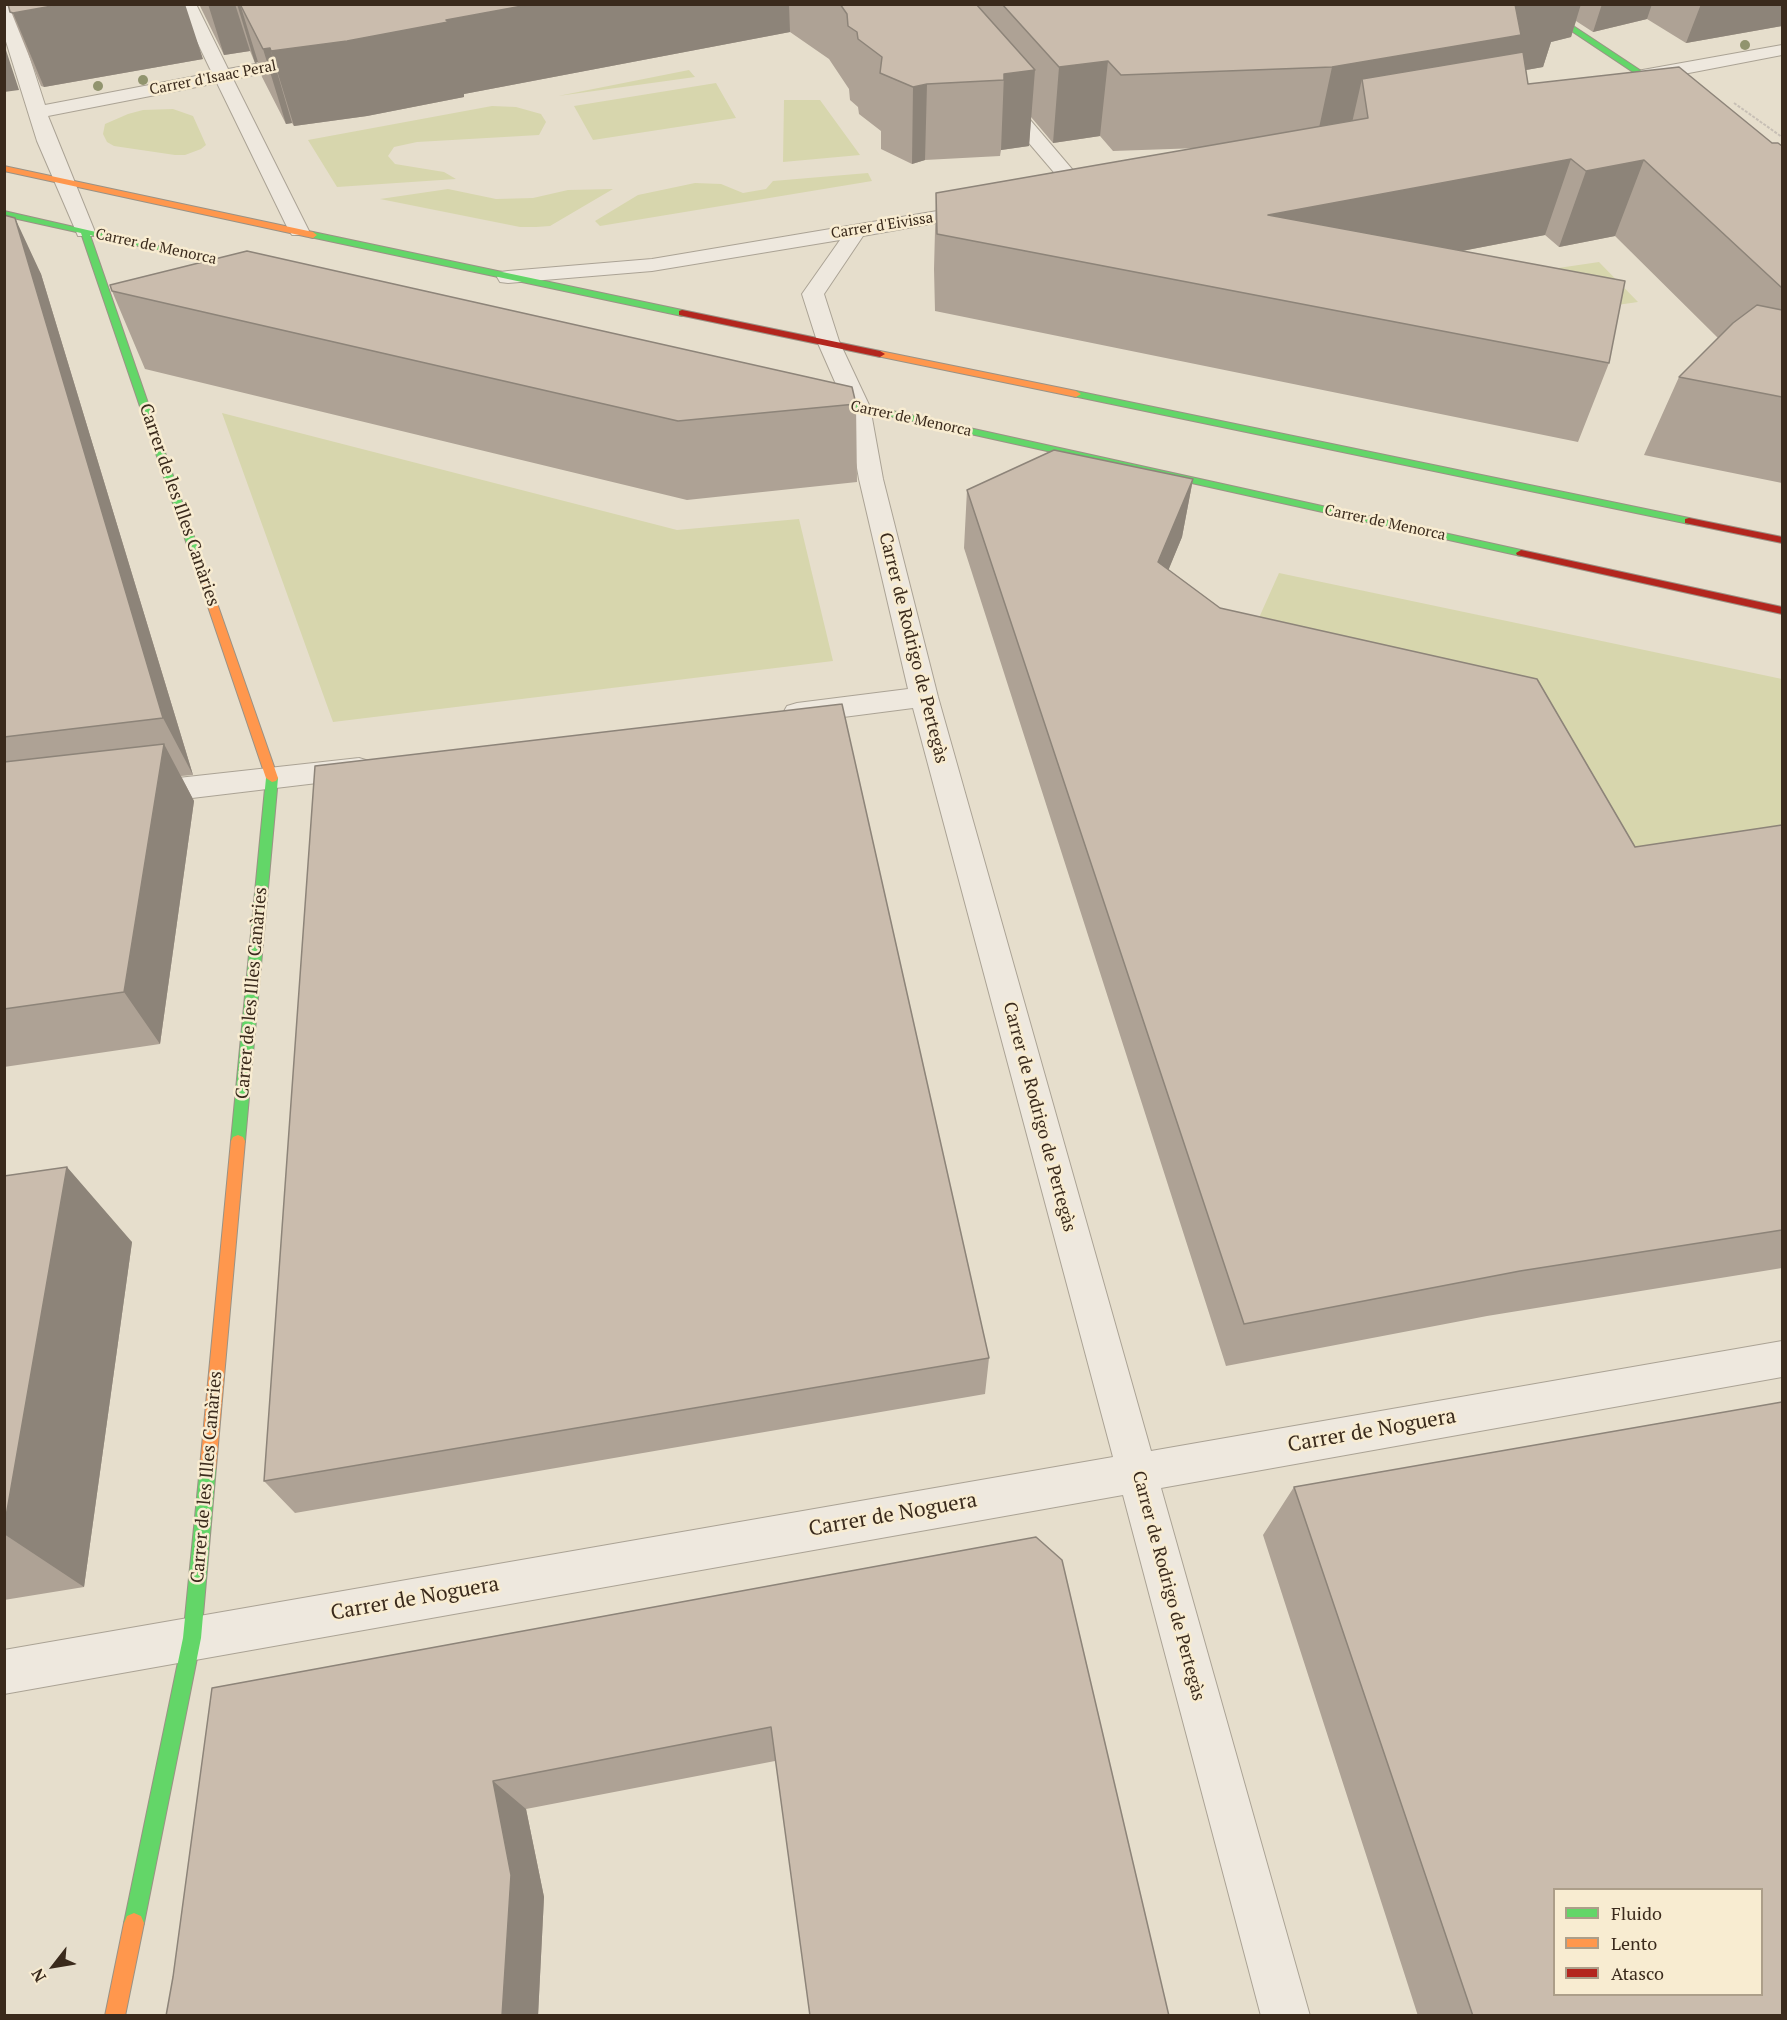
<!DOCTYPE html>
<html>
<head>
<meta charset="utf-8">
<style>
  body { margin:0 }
  #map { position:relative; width:1787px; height:2020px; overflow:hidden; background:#e6decc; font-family:"PT Serif",serif }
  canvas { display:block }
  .frame { position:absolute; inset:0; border:6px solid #3a2a1c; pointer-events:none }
  .legend { position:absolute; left:1553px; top:1888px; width:210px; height:108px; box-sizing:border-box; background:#f8ecd1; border:2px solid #ac9e89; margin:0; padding:8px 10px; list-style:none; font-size:18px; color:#3a2a1c }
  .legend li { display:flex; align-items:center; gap:12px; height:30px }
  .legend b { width:30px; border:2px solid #ac9e89 }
  .north { position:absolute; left:24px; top:1936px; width:60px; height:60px; -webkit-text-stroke:4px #f8ecd1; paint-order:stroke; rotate:239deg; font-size:16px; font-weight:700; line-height:24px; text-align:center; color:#3a2a1c }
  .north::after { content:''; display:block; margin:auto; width:21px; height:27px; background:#3a2a1c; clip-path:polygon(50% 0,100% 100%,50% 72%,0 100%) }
</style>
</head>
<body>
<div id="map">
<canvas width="1787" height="2020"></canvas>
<div class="frame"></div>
<ul class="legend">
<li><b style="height:8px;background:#63d668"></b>Fluido</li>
<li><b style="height:8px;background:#ff974d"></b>Lento</li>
<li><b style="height:8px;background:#b3261e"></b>Atasco</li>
</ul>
<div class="north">N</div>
</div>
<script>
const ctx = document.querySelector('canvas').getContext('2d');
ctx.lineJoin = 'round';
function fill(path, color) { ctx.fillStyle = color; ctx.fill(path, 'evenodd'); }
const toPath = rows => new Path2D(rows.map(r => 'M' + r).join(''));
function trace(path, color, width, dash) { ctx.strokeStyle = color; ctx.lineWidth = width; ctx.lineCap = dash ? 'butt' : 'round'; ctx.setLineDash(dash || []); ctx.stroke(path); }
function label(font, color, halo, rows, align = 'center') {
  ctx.font = font + ' "PT Serif",serif'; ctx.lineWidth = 5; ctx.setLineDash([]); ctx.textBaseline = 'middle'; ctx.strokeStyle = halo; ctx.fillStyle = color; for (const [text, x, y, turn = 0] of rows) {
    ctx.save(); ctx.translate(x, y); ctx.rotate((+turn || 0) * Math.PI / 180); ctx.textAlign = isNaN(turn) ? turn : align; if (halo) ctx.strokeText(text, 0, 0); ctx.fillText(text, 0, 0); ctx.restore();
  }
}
fill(toPath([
  [689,70,695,77,558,96],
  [716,83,736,118,593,140,574,106],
  [784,100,820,100,860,155,783,162],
  [492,106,516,107,541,114,546,122,539,135,417,142,394,147,388,156,395,164,444,172,456,179,337,187,308,140],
  [173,109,193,116,206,145,201,149,185,155,175,155,114,146,107,142,103,134,105,124,128,114,143,110],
  [868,173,872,181,600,226,595,221,638,195,695,183,721,184,743,193,766,189,773,181],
  [448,189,496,199,533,198,568,190,613,189,550,226,536,227,520,227,380,199],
  [1599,262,1638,302,1568,312,1531,272],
  [222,413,677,530,799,519,833,661,333,722],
  [1279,573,1782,679,1782,874,1626,898,1241,658]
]), '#d7d6ad');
const street = toPath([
  [4,4,13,6,45,105,212,73,179,4,196,4,228,69,305,55,311,56,314,60,311,64,233,79,309,231,306,235,292,235,289,231,217,83,48,116,95,232,92,236,78,236,37,141,4,35,4,4],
  [1782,45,1782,55,1637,83,1628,77,1637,71,1782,45],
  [1001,92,1008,94,1089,189,1092,193,1089,197,1075,197,994,102,992,98,1001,92],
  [979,204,986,206,989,210,986,214,863,236,824,294,839,341,870,407,883,479,938,697,1151,1451,1782,1341,1782,1377,1161,1488,1310,2016,1261,2016,1123,1495,4,1694,4,1650,1113,1457,913,708,797,723,787,720,783,713,787,706,797,703,908,689,859,479,846,407,817,341,802,294,840,240,652,271,508,283,500,282,497,277,500,272,508,271,652,259,979,204],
  [359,758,369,761,374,768,369,775,359,778,142,804,132,801,127,793,132,785,142,782,359,758]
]);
const fast = toPath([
  [1531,4,1540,4,1679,96,1672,98,1531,4],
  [4,211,258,269,254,272,90,235,209,580,208,582,204,583,199,580,81,233,4,216,4,211],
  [313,232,682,310,687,313,682,316,310,237,310,233,313,232],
  [1076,391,1689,518,1694,521,1689,524,1073,396,1071,394,1076,391],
  [811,393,1521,550,1526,553,1521,556,808,398,806,396,811,393],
  [272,774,278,778,245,1141,243,1145,238,1147,233,1145,231,1141,266,778,272,774],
  [208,1459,214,1461,216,1467,201,1638,144,1923,141,1930,134,1933,127,1930,124,1923,183,1638,200,1467,202,1461,208,1459]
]);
const slow = toPath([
  [4,166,313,232,317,235,313,238,4,171,4,166],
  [880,351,1076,391,1081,394,1076,397,877,356,877,352,880,351],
  [204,577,209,580,278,778,276,781,272,782,266,778,199,580,204,577],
  [238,1135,243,1137,245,1141,216,1467,214,1473,208,1475,202,1473,200,1467,231,1141,233,1137,238,1135],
  [134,1913,141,1916,144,1923,125,2016,105,2016,124,1923,127,1916,134,1913]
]);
const jam = toPath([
  [682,310,880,351,885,354,880,357,679,315,679,311,682,310],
  [1689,518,1782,537,1782,543,1685,523,1685,519,1689,518],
  [1521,550,1782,607,1782,614,1517,555,1516,553,1521,550]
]);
trace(street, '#aba395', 2);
trace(fast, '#9a9285', 2);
trace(slow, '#9a9285', 2);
trace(jam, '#9a9285', 2);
trace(toPath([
  [1734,103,1782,137]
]), '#c7bfb5', 2, [3, 1.5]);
fill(street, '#eee8de');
fill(fast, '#63d668');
fill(slow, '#ff974d');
fill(jam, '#b3261e');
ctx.fillStyle = '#91946e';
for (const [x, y] of [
  [1745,45],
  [143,80],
  [98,86]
]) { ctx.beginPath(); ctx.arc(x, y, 5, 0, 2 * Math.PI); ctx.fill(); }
fill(toPath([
  [8,4,203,59,44,87,41,86],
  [199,4,1782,4,1782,26,1686,43,1647,19,1593,32,1576,21,1571,37,1551,42,1543,67,1526,70,1528,84,1782,146,1782,483,1644,455,1679,377,1718,338,1615,236,1559,247,1545,235,1462,251,1609,363,1578,442,935,311,934,269,936,193,1199,148,1113,151,1100,136,1053,143,1031,117,1029,146,1001,150,1000,156,925,160,912,164,881,149,881,131,859,114,858,107,850,100,849,89,829,59,790,32,464,94,464,97,367,116,294,126,292,123,286,124,262,77,258,62,255,63,250,51,224,55],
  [4,215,41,274,193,775,181,776,194,801,160,1044,4,1067],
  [112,291,856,404,857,482,687,500,145,369],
  [1193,479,1182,537,1168,570,1220,608,1635,847,1782,825,1782,1268,1487,1316,1226,1366,964,548,967,490],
  [4,1176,132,1242,84,1587,4,1600],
  [989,1358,985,1394,295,1513,264,1481],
  [1294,1487,1782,2016,1418,2016,1263,1535],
  [1036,1537,775,1761,526,1809,544,1897,538,2016,166,2016,173,1977,212,1688]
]), '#aea295');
fill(toPath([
  [63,4,185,4,203,59,44,87,13,13],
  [208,4,235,4,250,51,224,55],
  [237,4,240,4,258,62,255,63],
  [240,4,789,4,790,32,464,94,464,97,367,116,294,126,271,51,270,48,292,123,286,124,263,49],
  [1514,4,1581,4,1571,37,1551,42,1543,67,1509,73,1368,118,1362,79,1349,136,1316,142,1332,67],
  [1602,4,1652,4,1647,19,1593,32],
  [1701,4,1782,4,1782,26,1686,43],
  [4,44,19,90,4,92],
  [1108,61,1100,136,1053,143,1059,67],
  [1035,70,1029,146,1001,150,1004,74],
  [927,84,925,160,912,164,913,87],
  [1571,159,1545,235,1253,291,1268,215],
  [1644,160,1615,236,1559,247,1586,171],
  [15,218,41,274,193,775,163,718],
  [1193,479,1182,537,1148,620,1158,562],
  [164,744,194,801,160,1044,124,992],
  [67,1167,132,1242,84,1587,4,1534,4,1528],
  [493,1781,526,1809,544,1897,538,2016,502,2016]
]), '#8d8479');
const building = toPath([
  [8,4,63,4,13,13,10,12,8,4],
  [240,4,533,4,446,20,448,22,347,41,271,51,270,48,263,49,240,4],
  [840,4,976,4,1035,70,1004,74,1004,80,927,84,913,87,880,73,882,57,858,39,857,32,848,26,847,14,840,4],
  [1002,4,1515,4,1521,35,1332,67,1121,75,1108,61,1059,67,1002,4],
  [1523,52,1528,84,1679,67,1772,143,1778,143,1782,146,1782,288,1644,160,1586,171,1571,159,1268,215,1625,281,1609,363,937,234,936,193,1368,118,1362,79,1523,52],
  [4,215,15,218,163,718,4,737,4,215],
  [247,251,852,387,856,404,678,421,112,291,110,285,247,251],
  [1757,305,1782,310,1782,397,1679,377,1733,323,1757,305],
  [1054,450,1193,479,1158,562,1220,608,1537,679,1635,847,1782,825,1782,1230,1520,1271,1244,1324,967,490,1054,450],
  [842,704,989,1358,264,1481,315,766,842,704],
  [164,744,124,992,4,1009,4,762,164,744],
  [67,1167,4,1528,4,1176,67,1167],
  [1782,1402,1782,2016,1473,2016,1294,1487,1782,1402],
  [1554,1890,1761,1890,1761,1995,1554,1995,1554,1890],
  [1036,1537,1062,1560,1169,2016,810,2016,771,1727,493,1781,511,1875,502,2016,166,2016,173,1977,212,1688,1036,1537]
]);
fill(building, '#cabcad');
trace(building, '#8d8479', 1.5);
label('15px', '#3a2a1c', '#f8ecd1', [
  ["Carrer d'Isaac Peral",213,78,-11],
  ["Carrer d'Eivissa",882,226,-9],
  ["Carrer de Menorca",156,247,12],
  ["Carrer de Menorca",911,419,12],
  ["Carrer de Menorca",1385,523,12]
]);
label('18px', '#3a2a1c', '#f8ecd1', [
  ["Carrer de les Illes Canàries",179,505,71],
  ["Carrer de Rodrigo de Pertegàs",913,648,76],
  ["Carrer de les Illes Canàries",252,993,-85],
  ["Carrer de Rodrigo de Pertegàs",1039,1117,75],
  ["Carrer de les Illes Canàries",207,1477,-85],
  ["Carrer de Rodrigo de Pertegàs",1168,1586,75]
]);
label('21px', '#3a2a1c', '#f8ecd1', [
  ["Carrer de Noguera",1372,1431,-10],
  ["Carrer de Noguera",893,1515,-10],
  ["Carrer de Noguera",415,1599,-10]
]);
</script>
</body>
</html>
